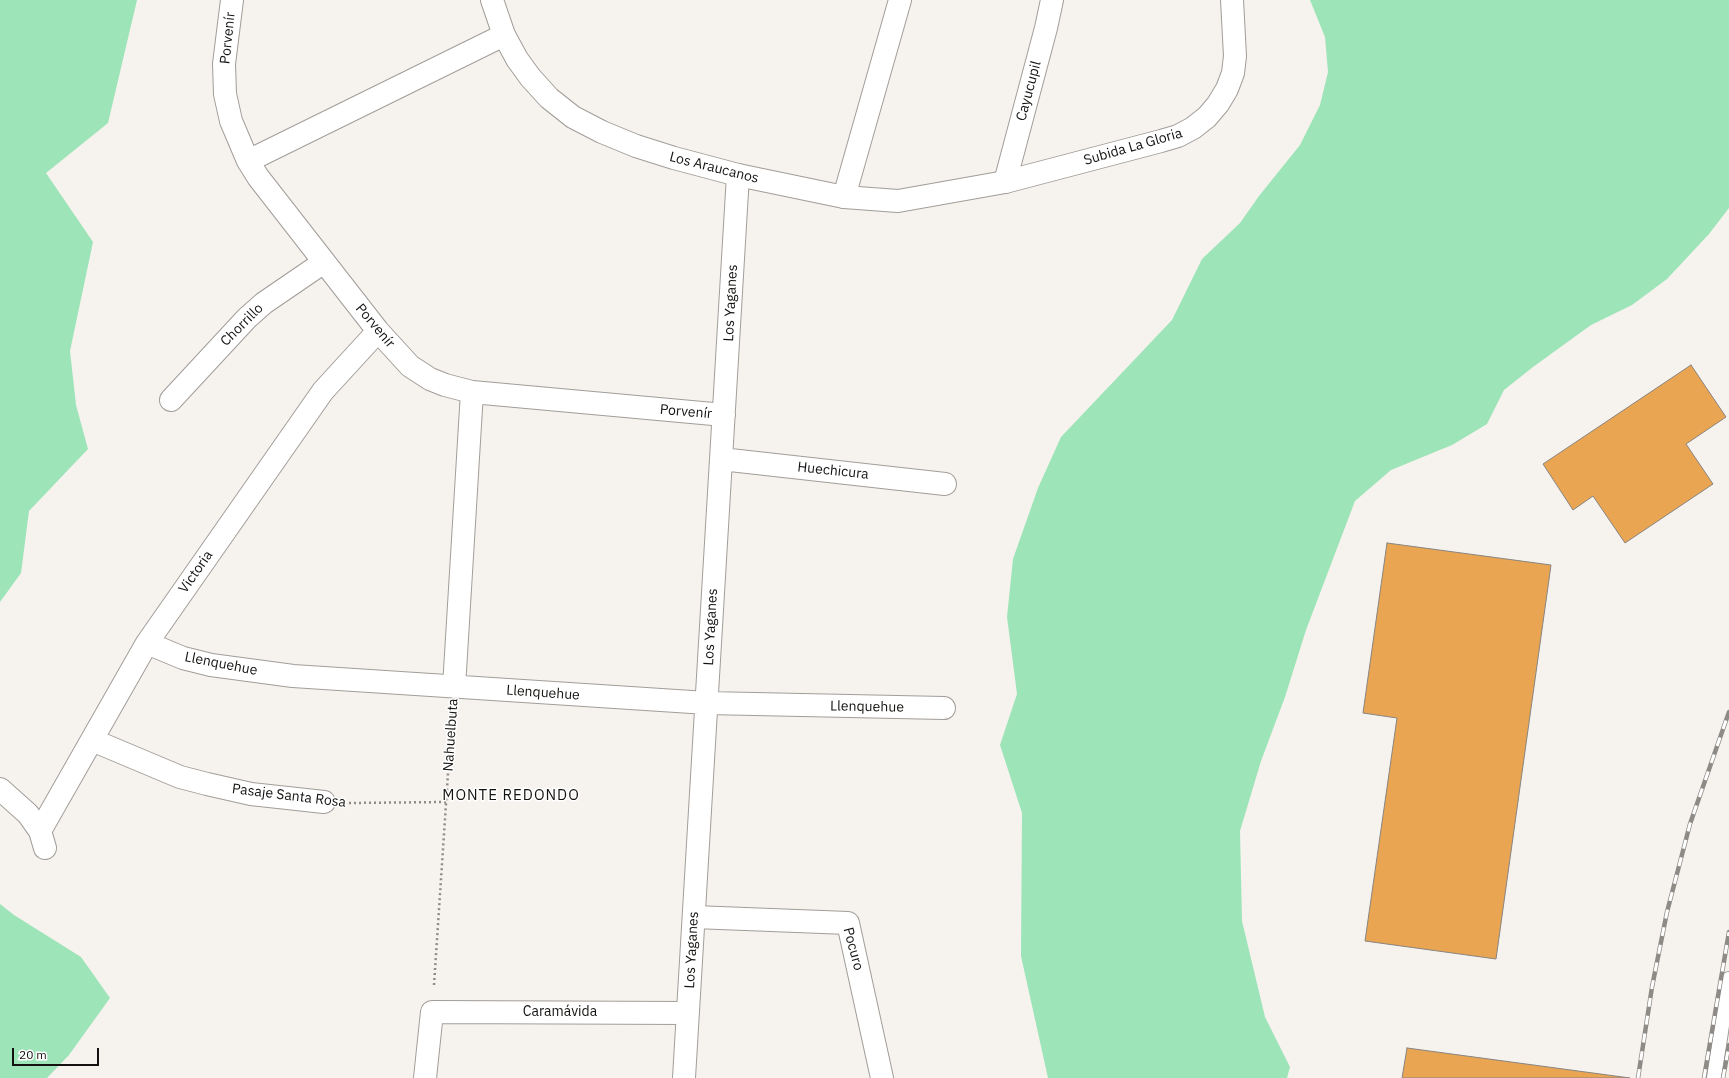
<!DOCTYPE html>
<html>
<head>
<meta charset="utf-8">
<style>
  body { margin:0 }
  #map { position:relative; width:1729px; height:1078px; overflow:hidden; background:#f6f2ed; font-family:"IBM Plex Sans",sans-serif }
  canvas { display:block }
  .scale { position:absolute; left:12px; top:1048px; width:87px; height:18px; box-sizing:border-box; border:2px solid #131210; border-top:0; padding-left:5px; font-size:12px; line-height:14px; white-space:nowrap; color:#131210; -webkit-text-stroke:3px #fff; paint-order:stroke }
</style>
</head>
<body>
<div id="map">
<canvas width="1729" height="1078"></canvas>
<div class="scale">20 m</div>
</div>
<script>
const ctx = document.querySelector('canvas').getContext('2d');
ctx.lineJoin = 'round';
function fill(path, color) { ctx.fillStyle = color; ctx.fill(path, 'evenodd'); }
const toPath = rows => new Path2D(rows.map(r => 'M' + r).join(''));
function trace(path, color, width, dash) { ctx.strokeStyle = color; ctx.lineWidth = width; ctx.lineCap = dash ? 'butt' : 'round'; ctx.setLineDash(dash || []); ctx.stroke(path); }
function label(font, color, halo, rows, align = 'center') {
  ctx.font = font + ' "IBM Plex Sans",sans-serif'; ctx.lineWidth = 3; ctx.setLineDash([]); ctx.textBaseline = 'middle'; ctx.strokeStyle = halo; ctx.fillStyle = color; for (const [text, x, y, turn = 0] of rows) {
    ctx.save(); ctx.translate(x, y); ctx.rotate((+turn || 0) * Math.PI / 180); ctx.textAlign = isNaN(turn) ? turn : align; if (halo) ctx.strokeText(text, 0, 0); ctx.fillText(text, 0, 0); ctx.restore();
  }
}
fill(toPath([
  [0,0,137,0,108,123,46,173,93,242,70,351,76,405,88,449,29,511,21,573,0,602],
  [1310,0,1729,0,1729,208,1709,234,1667,279,1632,305,1591,325,1533,367,1504,390,1487,424,1452,445,1391,470,1355,501,1306,630,1285,697,1261,761,1240,831,1242,921,1265,1017,1290,1067,1287,1078,1048,1078,1021,956,1022,813,1000,745,1017,694,1007,617,1013,559,1038,488,1061,437,1172,320,1202,259,1240,223,1259,196,1300,145,1320,105,1328,72,1325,37],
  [0,904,14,915,81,957,110,998,69,1055,47,1078,0,1078]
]), '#9de4b8');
const building = toPath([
  [1691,365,1726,417,1686,444,1713,484,1625,543,1593,496,1573,510,1543,464,1691,365],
  [1387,543,1551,565,1496,959,1365,941,1397,718,1363,713,1387,543],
  [1407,1048,1630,1078,1402,1078,1407,1048]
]);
fill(building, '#e9a552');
trace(building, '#888480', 1);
const service = toPath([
  [1714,1078,1729,979]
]);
const minor = toPath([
  [232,0,224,64,225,94,231,121,248,161,258,177,378,331,410,366,430,379,445,385,472,392,724,415],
  [248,161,504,35],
  [1005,182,1046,28,1052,0],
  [844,197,900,0],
  [171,400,247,318,264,303,324,262],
  [721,459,945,484],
  [147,643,183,658,211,665,293,676,707,703,944,708],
  [454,687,472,392],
  [92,740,180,777,207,784,251,794,324,802],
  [0,789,28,814,40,831,45,848],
  [40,831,147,643,323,391,378,331],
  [694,917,848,923,882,1078],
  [425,1078,432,1012,688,1013],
  [684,1078,738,175]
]);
const tertiary = toPath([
  [492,0,504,35,517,59,530,77,549,98,573,117,602,132,636,146,674,158,738,175,844,197,898,201,1005,182,1161,141,1178,136,1193,128,1207,117,1218,104,1227,89,1233,73,1235,56,1232,0]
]);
trace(service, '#a29d99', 16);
trace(minor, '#a29d99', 24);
trace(tertiary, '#a29d99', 24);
trace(toPath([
  [349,803,446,802],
  [434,985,452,713]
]), '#8e8b88', 2.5, [2, 3]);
trace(service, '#fff', 14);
trace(minor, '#fff', 22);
trace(tertiary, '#fff', 22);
const rail = toPath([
  [1638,1078,1652,987,1667,912,1690,824,1729,712],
  [1704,1078,1729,932],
  [1723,1078,1729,1045]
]);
trace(rail, '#8e8b87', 4.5);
trace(rail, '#fff', 3, [9]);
label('14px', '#131210', '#fff', [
  ["Porvenír",228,38,-84],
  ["Cayucupil",1029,91,-75],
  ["Subida La Gloria",1133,147,-16],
  ["Los Araucanos",714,168,14],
  ["Los Yaganes",731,303,-87],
  ["Chorrillo",242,325,-45],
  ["Porvenír",375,326,50],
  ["Porvenír",686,412,5],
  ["Huechicura",833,471,6],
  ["Victoria",196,572,-55],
  ["Los Yaganes",711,627,-87],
  ["Llenquehue",221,664,11],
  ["Llenquehue",543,693,4],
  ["Llenquehue",867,707,1],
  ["Nahuelbuta",451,735,-86],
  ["Pasaje Santa Rosa",289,796,7],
  ["Pocuro",853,949,75],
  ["Los Yaganes",692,950,-87],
  ["Caramávida",560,1012]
]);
ctx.letterSpacing = '1px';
label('15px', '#131210', '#fff', [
  ["MONTE REDONDO",511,796]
]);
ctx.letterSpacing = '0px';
</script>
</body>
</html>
